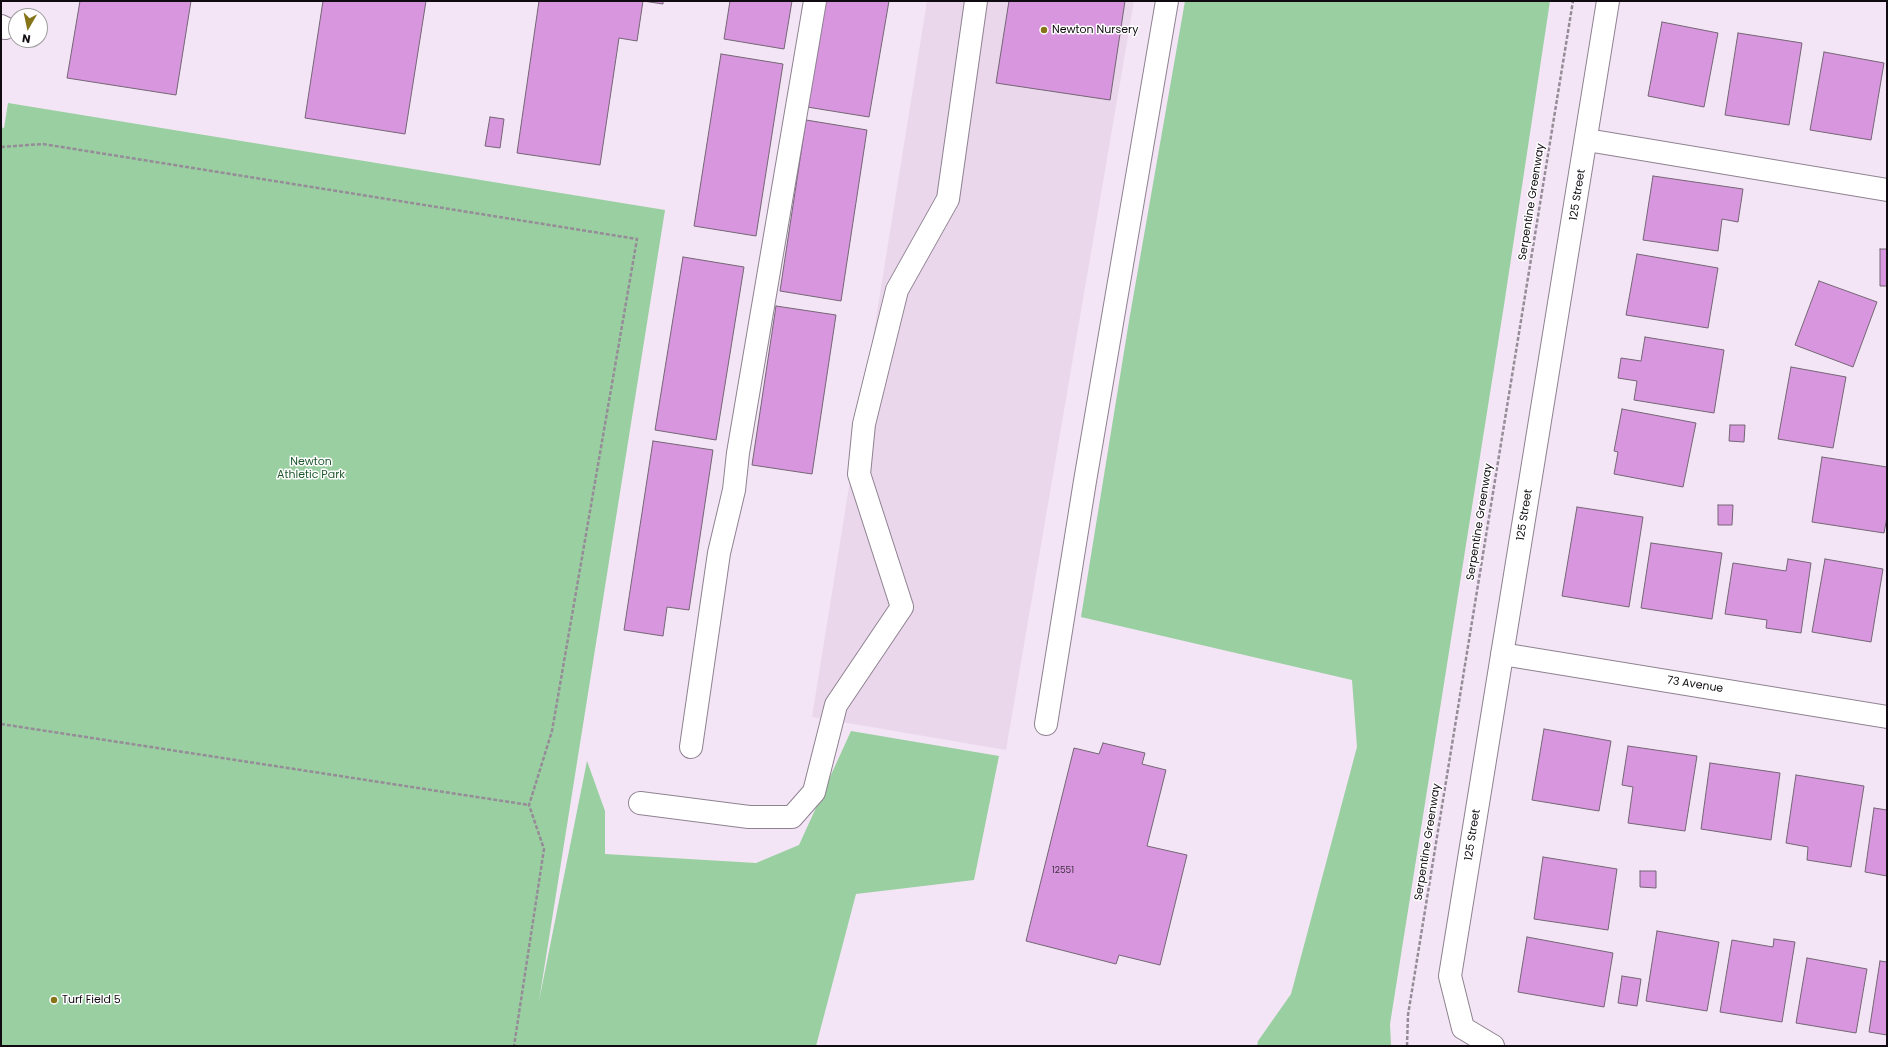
<!DOCTYPE html>
<html>
<head>
<meta charset="utf-8">
<style>
  body { margin:0 }
  #map { position:relative; width:1888px; height:1047px; overflow:hidden; background:#f3e5f5; font-family:Poppins,sans-serif }
  canvas { display:block }
  .frame { position:absolute; inset:0; border:2px solid #0f0b10; pointer-events:none }
  .north { position:absolute; left:8px; top:8px; width:40px; height:40px; box-sizing:border-box; background:#fff; border:1px solid #9f9d9f; border-radius:50%; rotate:189deg; font-size:11px; font-weight:700; line-height:16px; text-align:center; color:#0f0b10 }
  .north::after { content:''; display:block; margin:auto; width:14px; height:18px; background:#857518; clip-path:polygon(50% 0,100% 100%,50% 72%,0 100%) }
</style>
</head>
<body>
<div id="map">
<canvas width="1888" height="1047"></canvas>
<div class="frame"></div>
<div class="north">N</div>
</div>
<script>
const ctx = document.querySelector('canvas').getContext('2d');
ctx.lineJoin = 'round';
function fill(path, color) { ctx.fillStyle = color; ctx.fill(path, 'evenodd'); }
const toPath = rows => new Path2D(rows.map(r => 'M' + r).join(''));
function trace(path, color, width, dash) { ctx.strokeStyle = color; ctx.lineWidth = width; ctx.lineCap = dash ? 'butt' : 'round'; ctx.setLineDash(dash || []); ctx.stroke(path); }
function label(font, color, halo, rows, align = 'center') {
  ctx.font = font + ' Poppins,sans-serif'; ctx.lineWidth = 3; ctx.setLineDash([]); ctx.textBaseline = 'middle'; ctx.strokeStyle = halo; ctx.fillStyle = color; for (const [text, x, y, turn = 0] of rows) {
    ctx.save(); ctx.translate(x, y); ctx.rotate((+turn || 0) * Math.PI / 180); ctx.textAlign = isNaN(turn) ? turn : align; if (halo) ctx.strokeText(text, 0, 0); ctx.fillText(text, 0, 0); ctx.restore();
  }
}
fill(toPath([
  [927,1,1134,1,1006,750,812,717]
]), '#ead7ec');
fill(toPath([
  [1185,1,1550,1,1504,305,1390,1024,1391,1046,1257,1046,1258,1041,1291,994,1357,747,1352,680,1081,617,1129,321],
  [8,103,665,210,539,1001,587,761,605,811,605,854,756,863,799,845,851,731,999,756,974,880,856,894,816,1046,1,1046,1,127,4,128]
]), '#9acfa1');
const building = toPath([
  [80,1,191,1,176,95,67,78,80,1],
  [323,1,426,1,405,134,305,118,323,1],
  [539,1,663,1,663,4,643,1,637,41,619,38,600,165,517,153,539,1],
  [730,1,792,1,784,49,724,39,730,1],
  [825,1,889,1,869,117,807,107,825,1],
  [1009,1,1125,1,1110,100,996,83,1009,1],
  [1662,22,1718,33,1704,107,1648,96,1662,22],
  [1738,33,1802,43,1789,125,1725,115,1738,33],
  [1824,52,1884,63,1871,140,1810,130,1824,52],
  [721,54,783,64,756,236,694,226,721,54],
  [490,117,504,119,500,148,485,146,490,117],
  [806,120,867,130,841,301,780,291,806,120],
  [1653,176,1743,189,1738,222,1722,219,1718,251,1643,240,1653,176],
  [1880,249,1887,249,1887,286,1880,286,1880,249],
  [1637,254,1718,268,1708,328,1626,315,1637,254],
  [683,257,744,267,716,440,655,430,683,257],
  [1819,281,1877,302,1853,367,1795,345,1819,281],
  [776,306,836,315,812,474,752,465,776,306],
  [1645,337,1724,350,1714,413,1634,400,1637,381,1618,378,1621,358,1641,361,1645,337],
  [1791,367,1846,377,1833,448,1778,439,1791,367],
  [1622,409,1696,423,1683,487,1614,474,1618,452,1614,451,1622,409],
  [1730,425,1745,425,1744,442,1729,441,1730,425],
  [653,441,713,450,689,610,667,607,663,636,624,630,653,441],
  [1822,457,1887,467,1887,517,1884,533,1812,522,1822,457],
  [1718,505,1733,505,1732,525,1718,525,1718,505],
  [1577,507,1643,517,1629,607,1562,596,1577,507],
  [1651,543,1722,553,1712,619,1641,608,1651,543],
  [1788,559,1811,563,1801,633,1766,628,1767,620,1725,614,1733,563,1786,571,1788,559],
  [1825,559,1883,569,1871,642,1812,632,1825,559],
  [1544,729,1611,741,1599,811,1532,800,1544,729],
  [1103,743,1145,753,1142,764,1166,770,1147,846,1187,855,1160,965,1119,955,1116,964,1026,941,1074,748,1099,754,1103,743],
  [1628,746,1697,756,1685,831,1628,823,1633,787,1622,785,1628,746],
  [1710,763,1780,773,1771,840,1701,829,1710,763],
  [1796,775,1864,786,1851,867,1807,860,1808,847,1786,843,1796,775],
  [1874,808,1887,810,1887,876,1865,872,1874,808],
  [1543,857,1617,869,1608,930,1534,919,1543,857],
  [1640,871,1656,871,1656,888,1640,887,1640,871],
  [1657,931,1719,942,1707,1011,1646,1001,1657,931],
  [1527,937,1613,953,1604,1007,1518,992,1527,937],
  [1774,939,1795,942,1782,1022,1720,1012,1732,940,1773,947,1774,939],
  [1807,958,1867,969,1856,1033,1796,1023,1807,958],
  [1880,961,1887,962,1887,1035,1869,1032,1880,961],
  [1622,976,1641,979,1637,1006,1618,1003,1622,976]
]);
fill(building, '#d896de');
trace(building, '#736674', 1);
const minor = toPath([
  [1,26,5,28],
  [1587,140,1887,190],
  [1502,654,1887,717],
  [1046,724,1085,481,1167,1],
  [691,747,719,553,734,490,738,453,815,1],
  [640,803,749,817,792,817,814,792,836,705,902,607,859,474,864,424,897,290,948,199,976,1],
  [1493,1046,1463,1028,1450,976,1608,1]
]);
trace(minor, '#8f8291', 24);
trace(toPath([
  [1,147,43,144,637,239,552,731,529,805,544,849,514,1046],
  [1,724,529,805],
  [1407,1046,1408,1015,1573,1]
]), '#968c98', 2.5, [4, 2]);
trace(minor, '#fff', 22);
for (const [x, y, r, color] of [
  [1044,30,4,"#857518"],
  [54,1000,4,"#857518"]
]) { const dot = new Path2D(); dot.arc(x, y, r, 0, 2 * Math.PI); ctx.fillStyle = color; ctx.fill(dot); trace(dot, '#fff', 1.5); }
label('9px', '#412e44', null, [
  ["12551",1063,871]
]);
label('11px', '#0f0b10', '#fff', [
  ["Newton Nursery",1052,30],
  ["Turf Field 5",62,1000]
], 'left');
label('11px', '#0f0b10', '#fff', [
  ["125 Street",1578,195,-81],
  ["Serpentine Greenway",1532,202,-81],
  ["125 Street",1525,515,-81],
  ["Serpentine Greenway",1480,522,-81],
  ["73 Avenue",1695,685,9],
  ["125 Street",1473,835,-81],
  ["Serpentine Greenway",1428,842,-81]
]);
label('11px', '#21592e', '#fff', [
  ["Newton",311,462],
  ["Athletic Park",311,475]
]);
</script>
</body>
</html>
